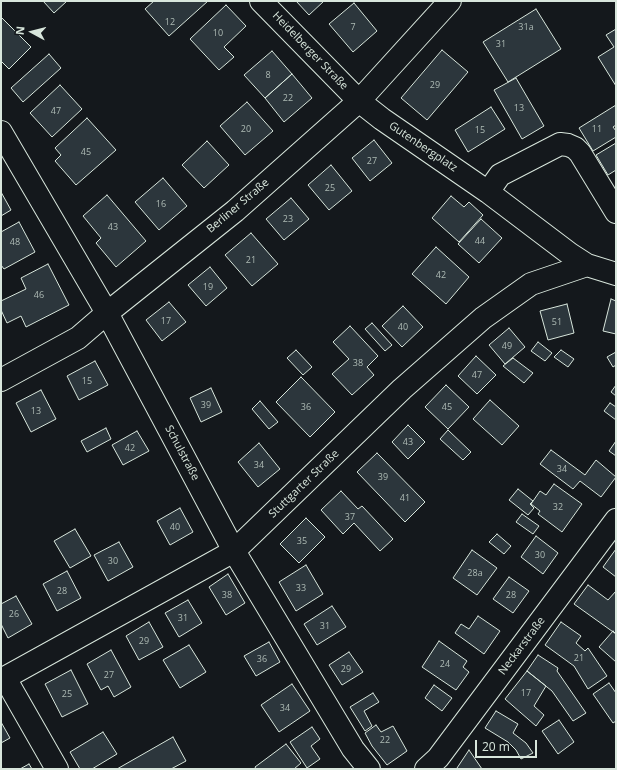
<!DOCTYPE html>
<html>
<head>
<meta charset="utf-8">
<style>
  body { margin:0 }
  #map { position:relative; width:617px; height:770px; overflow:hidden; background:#14181c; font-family:"Open Sans",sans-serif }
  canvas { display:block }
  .frame { position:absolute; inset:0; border:2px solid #d8e6dc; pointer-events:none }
  .north { position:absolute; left:12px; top:12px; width:40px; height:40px; -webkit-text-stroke:3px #14181c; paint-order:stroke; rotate:277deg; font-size:11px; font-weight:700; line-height:16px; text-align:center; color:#d8e6dc }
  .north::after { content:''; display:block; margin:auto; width:14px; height:18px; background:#d8e6dc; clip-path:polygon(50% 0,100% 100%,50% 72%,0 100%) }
  .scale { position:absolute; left:475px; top:740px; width:62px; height:18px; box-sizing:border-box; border:2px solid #d8e6dc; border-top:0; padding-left:5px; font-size:12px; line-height:14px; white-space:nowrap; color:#d8e6dc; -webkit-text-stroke:3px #14181c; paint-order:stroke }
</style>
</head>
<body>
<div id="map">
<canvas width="617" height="770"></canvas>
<div class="frame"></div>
<div class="north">N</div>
<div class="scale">20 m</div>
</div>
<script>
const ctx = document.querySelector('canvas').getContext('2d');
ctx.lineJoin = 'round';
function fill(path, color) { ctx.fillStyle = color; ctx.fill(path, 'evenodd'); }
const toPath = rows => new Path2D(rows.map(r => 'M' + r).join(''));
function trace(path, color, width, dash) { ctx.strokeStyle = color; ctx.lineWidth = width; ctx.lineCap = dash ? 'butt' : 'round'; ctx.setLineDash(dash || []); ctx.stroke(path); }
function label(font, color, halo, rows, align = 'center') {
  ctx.font = font + ' "Open Sans",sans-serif'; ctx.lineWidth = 3; ctx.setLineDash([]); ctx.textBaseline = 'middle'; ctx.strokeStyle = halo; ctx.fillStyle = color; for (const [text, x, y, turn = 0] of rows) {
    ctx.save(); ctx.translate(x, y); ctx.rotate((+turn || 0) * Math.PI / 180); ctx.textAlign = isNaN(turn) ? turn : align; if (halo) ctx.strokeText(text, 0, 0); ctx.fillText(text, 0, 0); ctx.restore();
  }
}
const building = toPath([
  [43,1,67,1,54,13,43,1],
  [154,1,208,1,169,36,145,9,154,1],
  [296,1,324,1,309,15,296,1],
  [354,3,377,31,353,52,329,24,354,3],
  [226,5,246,26,224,47,234,57,219,70,190,39,226,5],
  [536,9,561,49,508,82,483,42,536,9],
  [1,17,31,47,9,69,1,61,1,17],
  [616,29,616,86,598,57,614,47,606,35,616,29],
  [442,50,468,72,427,120,401,98,442,50],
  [272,51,292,74,265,98,244,75,272,51],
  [49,54,61,68,23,102,11,88,49,54],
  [292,74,312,98,284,122,265,98,292,74],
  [516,78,544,126,522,139,494,90,516,78],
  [60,85,82,109,52,137,30,113,60,85],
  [247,102,273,131,245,155,220,126,247,102],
  [616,105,616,125,613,127,616,131,616,137,593,151,579,128,616,105],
  [491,107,505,129,468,152,455,130,491,107],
  [87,118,116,150,76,185,55,161,61,155,55,148,87,118],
  [374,140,392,163,370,181,352,158,374,140],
  [207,141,229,165,204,188,182,165,207,141],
  [616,143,616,170,608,175,596,155,616,143],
  [331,165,352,191,329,210,308,185,331,165],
  [163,178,187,206,159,230,135,202,163,178],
  [1,192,11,210,1,216,1,192],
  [107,195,146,241,116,267,96,243,101,238,83,216,107,195],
  [451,196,464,207,469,202,483,215,459,242,432,218,451,196],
  [291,198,309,219,284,240,266,219,291,198],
  [481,219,502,238,479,263,458,244,481,219],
  [19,222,35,252,4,269,1,265,1,232,19,222],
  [251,233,278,264,252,286,225,255,251,233],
  [436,247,469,277,446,304,412,274,436,247],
  [48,264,69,305,26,327,21,316,7,323,1,310,1,301,26,289,21,278,48,264],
  [210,267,227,288,206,306,188,285,210,267],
  [611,299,616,301,616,334,603,331,611,299],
  [169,302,186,322,162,341,146,320,169,302],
  [567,304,574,333,548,340,540,311,567,304],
  [403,306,423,327,402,347,382,326,403,306],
  [372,323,392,345,385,351,365,329,372,323],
  [350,326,378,356,367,367,374,375,352,395,332,374,349,359,333,342,350,326],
  [509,328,525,347,505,364,489,345,509,328],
  [538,342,552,353,545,361,531,351,538,342],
  [296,350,312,367,303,375,287,358,296,350],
  [561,350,574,359,568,367,554,357,561,350],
  [616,352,616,365,613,367,607,357,616,352],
  [476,356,496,375,477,394,458,376,476,356],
  [513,358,533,373,524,383,503,366,513,358],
  [95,361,108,385,79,400,67,376,95,361],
  [301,377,335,412,310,437,276,402,301,377],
  [446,385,469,407,448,429,425,407,446,385],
  [616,385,616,396,611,392,616,385],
  [211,388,222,412,201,422,190,398,211,388],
  [41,390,56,419,31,432,16,403,41,390],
  [490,400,519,426,502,445,473,419,490,400],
  [260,401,278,422,269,429,252,409,260,401],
  [610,403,616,407,616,420,604,411,610,403],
  [408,425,425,442,408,459,392,442,408,425],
  [106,428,111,439,87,452,81,441,106,428],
  [448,430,471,452,463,460,440,439,448,430],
  [137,431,149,451,123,465,112,445,137,431],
  [616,441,616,456,609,451,616,441],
  [259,443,280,469,258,487,238,462,259,443],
  [551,450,585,475,596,460,616,477,601,497,580,481,573,489,540,464,551,450],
  [377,453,425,502,405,522,357,472,377,453],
  [554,484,582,504,562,532,538,514,540,511,531,504,540,491,546,495,554,484],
  [518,489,533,501,530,504,534,508,528,515,509,500,518,489],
  [341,491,358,509,362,506,393,539,380,551,354,523,343,534,321,510,341,491],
  [180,508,193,532,170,545,157,521,180,508],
  [522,514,539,526,533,534,516,522,522,514],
  [306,518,325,537,299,563,280,544,306,518],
  [75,529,91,556,70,568,54,541,75,529],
  [497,534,511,546,504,554,489,542,497,534],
  [536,536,558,553,543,574,521,557,536,536],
  [119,542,133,567,108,581,94,555,119,542],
  [616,549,616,577,603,567,616,549],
  [472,550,497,568,477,595,453,578,472,550],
  [306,565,323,594,296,611,279,582,306,565],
  [67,571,81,598,57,611,43,584,67,571],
  [228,574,245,603,226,615,209,587,228,574],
  [509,577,529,591,513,613,493,599,509,577],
  [588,585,608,600,616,591,616,634,574,604,588,585],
  [16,596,32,624,8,638,1,624,1,604,16,596],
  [188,600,202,623,179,637,165,613,188,600],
  [332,606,346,627,317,645,304,624,332,606],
  [478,616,500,631,484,654,455,633,461,624,469,629,478,616],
  [149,622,163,647,139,660,126,636,149,622],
  [561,622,581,636,576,643,585,651,588,648,607,676,588,689,574,666,545,645,561,622],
  [613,631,616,634,616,662,599,647,613,631],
  [439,641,467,661,463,667,469,672,456,690,422,667,439,641],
  [269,642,280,662,256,676,244,656,269,642],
  [189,645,206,672,180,688,163,660,189,645],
  [111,650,131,687,114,697,108,686,101,690,87,664,111,650],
  [349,652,363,672,342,685,329,665,349,652],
  [538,655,558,668,557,671,586,713,573,721,552,691,527,671,538,655],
  [71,670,88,704,62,717,45,684,71,670],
  [527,671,546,686,534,706,544,715,536,726,505,699,527,671],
  [609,683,616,693,616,721,613,723,593,694,609,683],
  [292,684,310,711,279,732,261,705,292,684],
  [434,685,452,698,442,711,425,698,434,685],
  [373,693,379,702,364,711,372,726,365,731,350,707,373,693],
  [496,711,518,724,513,733,526,743,533,753,521,759,516,750,508,742,485,728,496,711],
  [559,720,574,742,558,754,542,731,559,720],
  [1,722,10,738,1,743,1,722],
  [376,725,381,732,393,726,407,751,387,765,372,746,365,733,376,725],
  [312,727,320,739,311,746,320,759,307,768,290,742,312,727],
  [103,732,117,754,92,769,80,769,70,752,103,732],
  [173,737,186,761,171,769,117,769,173,737],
  [286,744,301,763,294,769,256,769,255,767,286,744],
  [469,750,482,769,458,769,457,768,469,750],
  [29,764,32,769,20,769,29,764]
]);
fill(building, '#2c363c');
trace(building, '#d8e6dc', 1);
const minor = toPath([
  [261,1,359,101,382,119,488,192,570,254,587,265,616,274],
  [1,132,107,313,234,551,353,749,369,769],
  [488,192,500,175,560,144,568,145,575,148,580,153,616,212],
  [1,380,78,338,107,313,235,211,359,101,450,1],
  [5,678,57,769],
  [1,680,234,551,402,389,483,318,531,284,587,265],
  [426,769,438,758,616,520]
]);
trace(minor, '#d8e6dc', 24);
trace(minor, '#14181c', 22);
label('9px', '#adbab4', null, [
  ["12",170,22],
  ["7",353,27],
  ["31a",526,27],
  ["10",218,33],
  ["31",501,44],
  ["8",268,75],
  ["29",435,85],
  ["22",288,98],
  ["13",519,108],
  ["47",56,111],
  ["20",246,129],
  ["11",597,129],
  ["15",480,130],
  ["45",86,152],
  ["27",372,161],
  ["25",330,188],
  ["16",161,204],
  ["23",288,219],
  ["43",113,227],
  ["44",480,241],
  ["48",15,242],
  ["21",251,260],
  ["42",441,275],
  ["19",208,287],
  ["46",39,295],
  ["17",166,321],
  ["51",557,322],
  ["40",403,327],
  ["49",507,346],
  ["38",358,363],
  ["47",477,375],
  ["15",87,381],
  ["39",206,405],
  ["36",306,407],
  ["45",447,407],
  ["13",36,411],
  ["43",408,442],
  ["42",130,448],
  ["34",259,465],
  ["34",562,469],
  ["39",383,477],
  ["41",405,498],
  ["32",558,507],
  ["37",350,517],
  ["40",175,527],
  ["35",302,541],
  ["30",540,555],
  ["30",113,561],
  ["28a",475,573],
  ["33",301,588],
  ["28",62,591],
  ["38",227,595],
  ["28",511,595],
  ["26",14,614],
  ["31",183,618],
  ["31",325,626],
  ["29",144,641],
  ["21",579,658],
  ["36",262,659],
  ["24",445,664],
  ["29",346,669],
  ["27",109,675],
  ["17",526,693],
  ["25",67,694],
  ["34",285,708],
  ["22",385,740]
]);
label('11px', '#d8e6dc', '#14181c', [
  ["Heidelberger Straße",310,51,46],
  ["Gutenbergplatz",423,147,34],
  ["Berliner Straße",238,206,-40],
  ["Schulstraße",182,453,62],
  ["Stuttgarter Straße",304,484,-44],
  ["Neckarstraße",522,646,-53]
]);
</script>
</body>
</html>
